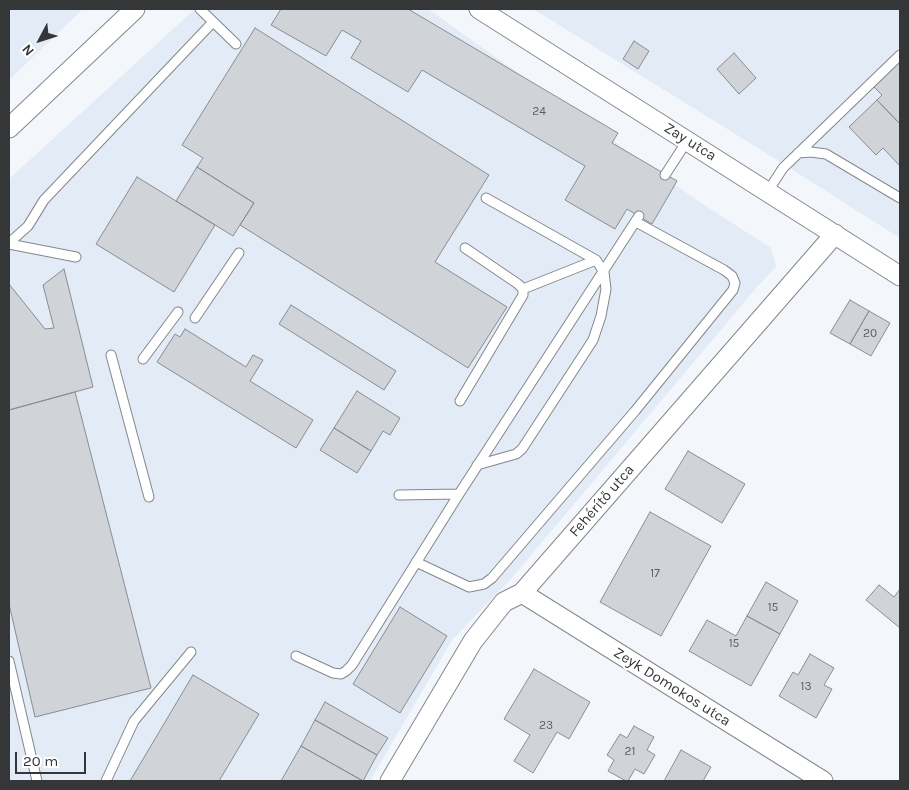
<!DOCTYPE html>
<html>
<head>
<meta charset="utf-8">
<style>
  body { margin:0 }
  #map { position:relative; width:909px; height:790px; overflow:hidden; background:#f3f7fc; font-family:Karla,sans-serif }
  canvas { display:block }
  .frame { position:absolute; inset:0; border:10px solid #353638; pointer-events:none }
  .north { position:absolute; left:15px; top:15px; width:50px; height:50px; -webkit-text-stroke:4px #fff; paint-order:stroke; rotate:230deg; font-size:14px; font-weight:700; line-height:20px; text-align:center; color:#353638 }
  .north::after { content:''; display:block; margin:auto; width:18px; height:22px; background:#353638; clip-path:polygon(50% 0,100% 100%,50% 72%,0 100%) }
  .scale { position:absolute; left:15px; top:752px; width:71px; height:22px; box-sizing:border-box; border:2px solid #353638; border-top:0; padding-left:6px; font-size:15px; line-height:18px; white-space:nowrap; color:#353638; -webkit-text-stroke:4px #fff; paint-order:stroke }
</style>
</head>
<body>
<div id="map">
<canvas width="909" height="790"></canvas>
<div class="frame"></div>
<div class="north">N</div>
<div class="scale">20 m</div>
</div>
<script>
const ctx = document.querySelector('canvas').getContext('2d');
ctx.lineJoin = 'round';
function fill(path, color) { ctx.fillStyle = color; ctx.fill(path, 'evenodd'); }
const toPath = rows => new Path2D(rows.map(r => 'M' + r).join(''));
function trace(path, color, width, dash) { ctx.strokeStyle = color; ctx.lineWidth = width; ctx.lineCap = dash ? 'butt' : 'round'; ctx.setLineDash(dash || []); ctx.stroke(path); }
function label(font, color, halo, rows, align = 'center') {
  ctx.font = font + ' Karla,sans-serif'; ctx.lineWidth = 4.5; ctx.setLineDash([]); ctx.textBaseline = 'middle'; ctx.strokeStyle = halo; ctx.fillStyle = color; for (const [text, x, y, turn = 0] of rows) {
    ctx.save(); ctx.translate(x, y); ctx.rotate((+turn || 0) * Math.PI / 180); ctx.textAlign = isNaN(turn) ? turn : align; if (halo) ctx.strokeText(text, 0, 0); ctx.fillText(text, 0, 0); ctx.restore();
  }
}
fill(toPath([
  [9,9,83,9,9,80],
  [195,9,428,9,698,201,771,248,776,267,757,287,511,579,452,640,370,781,9,781,9,179],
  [533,9,900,9,900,238,758,148]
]), '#e2ebf6');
const building = toPath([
  [281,9,408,9,618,133,612,143,677,181,652,224,627,209,615,229,565,200,585,166,422,70,408,92,351,58,361,41,342,30,326,56,271,25,281,9],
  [255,28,489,175,435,262,507,307,468,368,240,225,254,203,197,167,203,158,182,145,255,28],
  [634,41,649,51,638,69,623,59,634,41],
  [734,53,756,78,739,94,717,69,734,53],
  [900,58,900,124,877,100,882,95,872,85,900,58],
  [877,100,900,124,900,166,883,148,876,155,849,127,877,100],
  [197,167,254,203,233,236,176,201,197,167],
  [137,177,215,225,174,292,96,244,137,177],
  [64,269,93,387,9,410,9,284,45,329,54,328,43,285,64,269],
  [850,300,869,311,850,344,830,333,850,300],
  [291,305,396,371,384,390,279,324,291,305],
  [869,311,890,323,871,356,850,344,869,311],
  [185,329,246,367,253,355,263,360,250,381,313,420,296,448,157,362,175,334,180,337,185,329],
  [357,391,400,418,390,435,383,431,371,451,334,428,357,391],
  [75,392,151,688,35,717,9,604,9,410,75,392],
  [334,428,371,451,357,473,320,450,334,428],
  [688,451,745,484,722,523,665,489,688,451],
  [650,512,711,546,661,636,600,602,650,512],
  [766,582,798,601,780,634,747,616,766,582],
  [879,585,894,597,900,589,900,628,866,600,879,585],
  [400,607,447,636,400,713,353,684,400,607],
  [747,616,780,634,751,686,689,651,707,620,736,636,747,616],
  [810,654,834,668,824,685,832,689,816,718,779,696,793,672,798,675,810,654],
  [534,669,590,702,569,739,557,732,533,773,514,761,530,735,504,719,534,669],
  [193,675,259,714,219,781,130,781,193,675],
  [325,702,388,738,377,755,315,720,325,702],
  [315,720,377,755,363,781,301,746,315,720],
  [634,726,654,737,647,750,655,755,644,774,635,769,628,781,626,781,608,771,614,760,607,755,620,734,627,738,634,726],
  [301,746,363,781,281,781,301,746],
  [681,750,711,767,703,781,664,781,681,750]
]);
fill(building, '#d0d4d8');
trace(building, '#8a8d92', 1);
const service = toPath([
  [200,9,236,44],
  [798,153,811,152,826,154,900,198],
  [665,175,687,141],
  [768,191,783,168,900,55],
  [9,243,28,226,44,200,213,22],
  [9,244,76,257],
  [523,289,596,260],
  [195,318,239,253],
  [111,355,149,497],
  [143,359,178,312],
  [460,401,523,295,523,289,518,284,465,248],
  [477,465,516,454,522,449,593,340,601,316,606,289,604,272,596,260,486,198],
  [399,495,459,494],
  [416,562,469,587,484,584,492,578,635,411,733,290,735,283,732,276,724,270,636,222],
  [296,656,333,673,341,674,346,671,352,665,459,494,639,216],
  [9,661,37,781],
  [106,781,134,721,191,652]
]);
const minor = toPath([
  [479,9,900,276],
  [9,128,135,9],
  [522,593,823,781],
  [390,781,473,641,492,617,504,602,522,593,835,234]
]);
trace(service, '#84888c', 11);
trace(minor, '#84888c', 21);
trace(service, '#fff', 9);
trace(minor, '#fff', 19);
label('12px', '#5c5e60', null, [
  ["24",539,112],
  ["20",870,334],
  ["17",655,574],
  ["15",773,608],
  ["15",734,644],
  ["13",806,687],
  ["23",546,726],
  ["21",630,752]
]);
label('15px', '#353638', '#fff', [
  ["Zay utca",690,142,32],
  ["Fehérítő utca",602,501,-49],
  ["Zeyk Domokos utca",672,687,32]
]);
</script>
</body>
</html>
